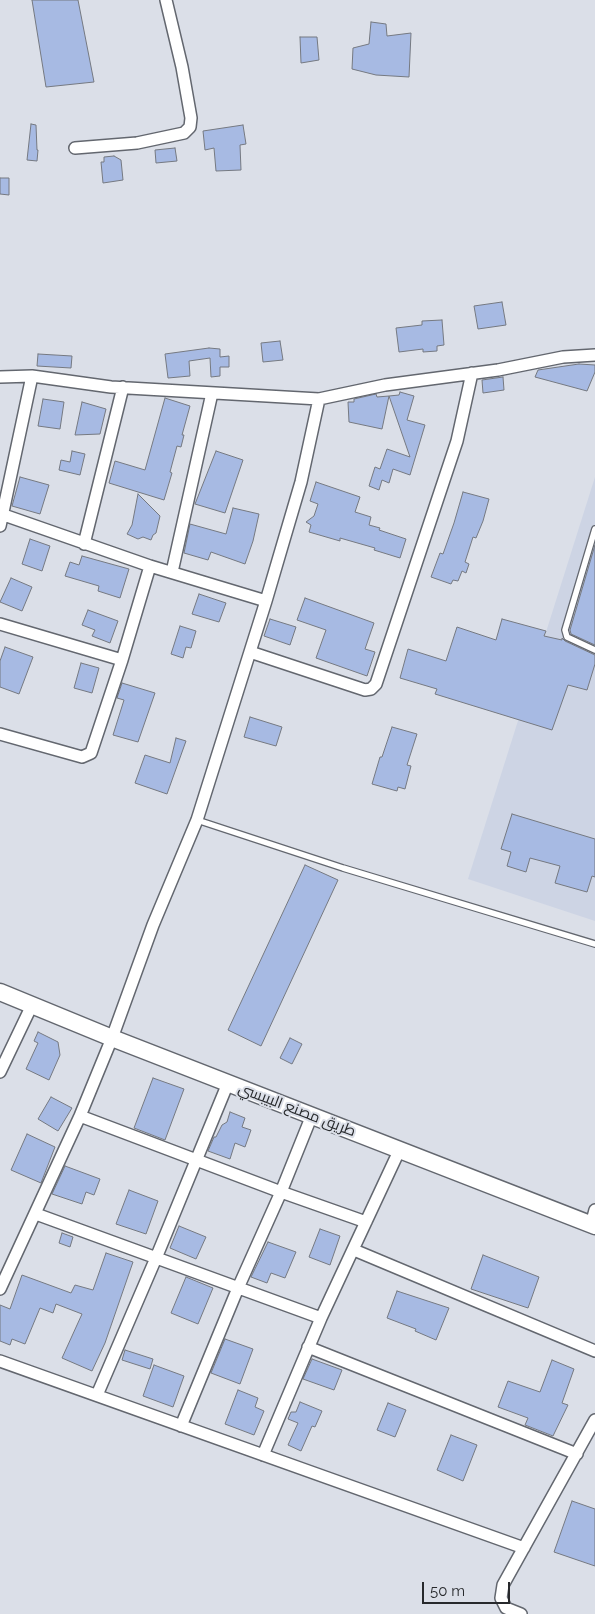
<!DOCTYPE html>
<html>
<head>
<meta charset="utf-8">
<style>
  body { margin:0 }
  #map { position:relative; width:595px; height:1614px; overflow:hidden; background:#dbdfe8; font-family:Raleway,sans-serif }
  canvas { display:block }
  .scale { position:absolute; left:422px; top:1582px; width:88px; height:22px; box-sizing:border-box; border:2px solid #27292c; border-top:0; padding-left:6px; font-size:15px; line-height:18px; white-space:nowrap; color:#27292c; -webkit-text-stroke:4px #dbdfe8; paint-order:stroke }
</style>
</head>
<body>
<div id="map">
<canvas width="595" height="1614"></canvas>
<div class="scale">50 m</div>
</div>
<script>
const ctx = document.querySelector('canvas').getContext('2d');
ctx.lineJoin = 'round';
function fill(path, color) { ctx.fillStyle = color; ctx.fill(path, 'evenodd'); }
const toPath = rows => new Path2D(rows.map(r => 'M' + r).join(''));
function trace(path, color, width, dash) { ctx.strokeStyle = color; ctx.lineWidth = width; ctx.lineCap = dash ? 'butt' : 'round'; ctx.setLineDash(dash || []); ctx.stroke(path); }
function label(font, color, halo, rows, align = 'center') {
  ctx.font = font + ' Raleway,Cairo,sans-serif'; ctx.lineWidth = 4; ctx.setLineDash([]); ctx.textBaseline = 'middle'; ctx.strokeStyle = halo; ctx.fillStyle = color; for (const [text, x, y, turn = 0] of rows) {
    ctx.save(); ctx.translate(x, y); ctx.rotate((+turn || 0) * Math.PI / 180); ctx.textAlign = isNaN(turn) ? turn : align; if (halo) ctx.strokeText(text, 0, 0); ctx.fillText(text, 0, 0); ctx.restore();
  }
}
fill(toPath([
  [595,477,595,921,468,879]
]), '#cdd4e4');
const building = toPath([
  [32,0,78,0,94,82,46,87,32,0],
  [371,22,386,24,387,36,411,33,409,77,376,75,352,69,353,48,369,44,371,22],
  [300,37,317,37,319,60,301,63,300,37],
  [31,124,36,125,37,150,38,150,37,161,27,160,31,124],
  [243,125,246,144,240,145,241,170,216,171,214,148,205,150,203,131,243,125],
  [175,148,177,161,156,163,155,150,175,148],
  [114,156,121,160,123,180,103,183,101,162,104,162,104,157,114,156],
  [0,178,9,178,9,195,0,194,0,178],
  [502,302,506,325,478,329,474,306,502,302],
  [442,320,444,345,437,346,437,351,423,352,423,349,399,352,396,328,422,325,422,321,442,320],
  [280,341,283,360,263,362,261,343,280,341],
  [209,348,220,349,220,357,229,356,229,367,220,367,220,376,211,377,210,358,189,361,190,376,168,378,165,354,209,348],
  [38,354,72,356,71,368,37,366,38,354],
  [579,364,595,365,595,372,587,391,535,377,538,370,579,364],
  [503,377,504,390,483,393,482,380,503,377],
  [400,392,414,396,407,420,425,425,410,475,393,469,389,483,382,480,379,490,369,486,375,467,380,469,387,449,410,457,389,396,399,395,400,392],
  [376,394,377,397,389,396,382,429,349,422,348,402,354,402,354,399,376,394],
  [165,398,190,406,182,435,184,435,181,447,177,446,170,472,172,473,164,500,109,483,115,461,145,470,165,398],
  [43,399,64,402,60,429,38,426,43,399],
  [82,402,106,409,100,434,75,435,82,402],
  [72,451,85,454,80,475,59,470,61,460,70,462,72,451],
  [216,451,243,460,225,513,195,504,216,451],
  [20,477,49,485,40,514,12,506,20,477],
  [316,482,360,497,355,512,371,517,369,525,380,528,379,530,406,539,400,558,374,550,375,548,340,538,340,541,309,532,311,525,306,522,314,516,318,504,310,501,316,482],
  [463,492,489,499,483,521,476,538,473,537,465,562,469,564,466,573,462,571,458,581,453,580,451,584,431,577,440,553,443,554,454,523,463,492],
  [138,494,160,516,156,533,153,535,151,540,143,537,138,539,127,534,132,525,138,494],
  [233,508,259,514,253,541,245,564,211,552,208,560,184,553,190,524,226,534,233,508],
  [30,539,50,546,42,571,22,564,30,539],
  [595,545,595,645,571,634,570,630,595,545],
  [82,556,129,569,120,598,98,591,99,586,65,576,70,562,79,565,82,556],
  [11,578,32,587,22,611,0,602,11,578],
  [199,594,226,603,219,622,192,614,199,594],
  [305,598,374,623,365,649,375,652,367,676,316,658,326,630,297,620,305,598],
  [88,610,118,621,110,643,92,636,95,630,82,625,88,610],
  [270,619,296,627,290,645,264,636,270,619],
  [502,619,546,631,544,636,562,640,562,638,565,641,595,655,595,664,587,690,568,685,552,730,435,694,437,689,400,678,408,649,446,661,457,627,496,640,502,619],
  [180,626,196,631,191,648,186,647,183,658,171,654,180,626],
  [5,647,33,657,19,694,0,687,0,661,5,647],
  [81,663,99,668,92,693,74,688,81,663],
  [122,683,155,693,138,742,113,735,124,700,117,698,122,683],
  [250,717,282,727,276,746,244,737,250,717],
  [392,727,417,734,407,765,411,766,405,789,398,787,397,791,372,784,380,757,382,757,392,727],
  [176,738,186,741,167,794,135,783,145,755,170,763,176,738],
  [512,814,595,839,595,877,592,876,587,892,555,883,560,866,530,858,526,872,507,866,511,852,501,849,512,814],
  [305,865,338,880,261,1046,228,1030,305,865],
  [38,1032,58,1042,60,1055,49,1080,26,1069,38,1043,34,1041,38,1032],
  [290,1038,302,1044,292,1064,280,1058,290,1038],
  [153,1078,184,1089,165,1140,134,1128,153,1078],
  [51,1097,72,1108,58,1131,38,1119,51,1097],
  [230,1112,245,1118,242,1127,251,1130,245,1147,235,1143,230,1159,208,1151,214,1137,216,1137,222,1125,227,1122,230,1112],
  [27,1134,55,1147,41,1183,11,1170,27,1134],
  [65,1166,100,1179,94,1195,86,1192,82,1204,52,1194,65,1166],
  [129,1190,158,1201,146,1234,116,1224,129,1190],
  [179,1226,206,1237,196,1259,170,1248,179,1226],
  [320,1229,340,1236,330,1265,309,1257,320,1229],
  [62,1233,73,1237,70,1247,59,1243,62,1233],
  [268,1242,296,1252,285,1278,271,1273,267,1283,251,1277,268,1242],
  [106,1253,133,1262,105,1343,92,1371,62,1358,82,1314,56,1304,53,1313,40,1308,25,1344,12,1339,10,1345,0,1341,0,1305,10,1309,22,1275,71,1293,75,1285,93,1290,106,1253],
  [483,1255,539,1277,528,1308,471,1289,483,1255],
  [186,1277,213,1288,198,1324,171,1313,186,1277],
  [397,1291,449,1308,436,1340,415,1331,416,1329,387,1318,397,1291],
  [225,1339,253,1349,240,1384,211,1373,225,1339],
  [125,1350,153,1359,150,1369,122,1360,125,1350],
  [312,1359,342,1370,334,1390,303,1379,312,1359],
  [552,1360,574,1369,562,1403,568,1405,553,1436,525,1425,528,1418,498,1407,508,1381,540,1392,552,1360],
  [154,1365,184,1376,173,1407,143,1396,154,1365],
  [238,1390,258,1398,255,1407,264,1411,254,1435,225,1424,238,1390],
  [300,1402,322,1411,315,1427,312,1426,301,1451,288,1445,298,1423,288,1419,291,1412,296,1412,300,1402],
  [388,1403,406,1410,395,1437,377,1430,388,1403],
  [451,1435,477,1445,463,1481,437,1470,451,1435],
  [572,1501,595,1509,595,1566,554,1552,572,1501]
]);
fill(building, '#a7bae3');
trace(building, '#757981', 1);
const lane = toPath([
  [595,529,565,630,567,637,595,650],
  [197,820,343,868,595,944]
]);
const street = toPath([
  [75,148,137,143,184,133,190,127,191,118,182,67,166,0],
  [0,377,32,376,111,387,319,399,385,385,498,370,563,357,595,355],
  [1,514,150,566,266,601],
  [0,526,32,376],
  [84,544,123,387],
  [172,572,212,393],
  [0,624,122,660],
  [250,652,365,690,371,689,376,684,457,441,472,373],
  [0,734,82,757,91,753,122,660,150,566],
  [0,1072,32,1005],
  [80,1116,281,1192,366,1222],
  [36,1214,321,1318],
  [591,1225,595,1210],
  [354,1250,595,1351],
  [0,1289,80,1116,112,1038,153,925,197,820,266,601,301,482,319,399],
  [308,1347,577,1454],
  [0,1361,524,1548],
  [97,1395,156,1258,228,1083],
  [181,1426,238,1288,281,1192,312,1115],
  [263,1455,321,1318,399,1151],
  [521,1614,506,1608,501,1598,503,1585,595,1420]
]);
const secondary = toPath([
  [0,992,112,1038,595,1226]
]);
trace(lane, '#63676f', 8);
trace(street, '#63676f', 14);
trace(secondary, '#63676f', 19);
trace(lane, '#fff', 5.5);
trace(street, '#fff', 11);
trace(secondary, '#fff', 16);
label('15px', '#27292c', '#dbdfe8', [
  ["طريق مصنع البيبسي",297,1110,21]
]);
</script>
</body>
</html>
